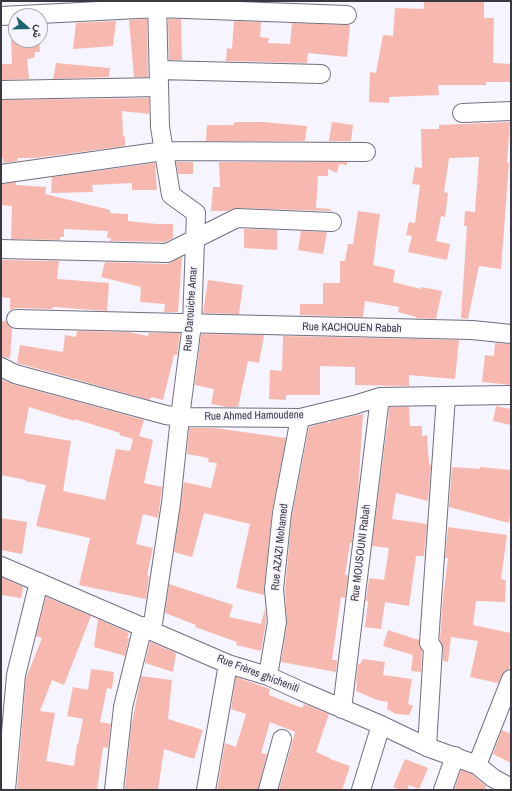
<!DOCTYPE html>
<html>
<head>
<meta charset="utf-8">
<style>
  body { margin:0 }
  #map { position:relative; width:512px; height:791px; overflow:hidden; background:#f6f4fe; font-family:"Archivo Narrow",Vazirmatn,sans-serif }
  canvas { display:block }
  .frame { position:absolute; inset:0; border:2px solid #3a3841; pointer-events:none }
  .north { position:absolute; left:8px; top:8px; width:40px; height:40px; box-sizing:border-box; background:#f6f4fe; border:1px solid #aba9b2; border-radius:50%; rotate:110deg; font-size:11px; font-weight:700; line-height:16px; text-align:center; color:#3a3841 }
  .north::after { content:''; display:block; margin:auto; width:14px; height:18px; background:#1d6573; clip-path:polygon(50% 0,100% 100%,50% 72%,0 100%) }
</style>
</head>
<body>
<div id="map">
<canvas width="512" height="791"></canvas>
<div class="frame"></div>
<div class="north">ش</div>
</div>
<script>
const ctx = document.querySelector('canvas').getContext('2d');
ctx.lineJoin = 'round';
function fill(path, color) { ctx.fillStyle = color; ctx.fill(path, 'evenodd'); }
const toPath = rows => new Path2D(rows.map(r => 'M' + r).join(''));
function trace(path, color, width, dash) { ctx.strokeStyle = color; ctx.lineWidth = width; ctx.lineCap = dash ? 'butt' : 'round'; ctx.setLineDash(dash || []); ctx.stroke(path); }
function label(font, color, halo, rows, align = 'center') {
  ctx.font = font + ' "Archivo Narrow",sans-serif'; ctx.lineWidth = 3.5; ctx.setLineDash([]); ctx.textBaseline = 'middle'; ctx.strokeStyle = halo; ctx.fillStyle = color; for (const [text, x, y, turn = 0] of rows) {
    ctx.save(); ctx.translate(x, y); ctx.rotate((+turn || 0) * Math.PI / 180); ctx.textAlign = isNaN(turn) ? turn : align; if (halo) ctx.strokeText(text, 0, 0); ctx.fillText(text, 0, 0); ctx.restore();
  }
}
fill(toPath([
  [424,1,484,1,484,18,494,18,493,63,511,64,511,82,486,82,486,85,438,85,439,95,389,97,389,103,369,102,370,72,376,73,383,35,393,36,395,8,424,9],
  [147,19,148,77,134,77,129,20],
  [168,19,181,19,182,60,169,60],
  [116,21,113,46,73,49,76,23],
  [234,21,261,22,260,37,269,38,268,43,290,44,292,23,350,25,347,57,308,53,307,63,226,61,227,48,232,49],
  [11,40,39,40,40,52,35,52,34,58,27,59,29,79,1,80,1,64,12,64],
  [56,63,110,68,109,77,53,79],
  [149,98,149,114,122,111,123,137,125,136,125,146,36,158,18,158,17,161,3,163,3,158,1,158,1,100],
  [234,122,263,122,307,126,305,141,206,141,207,125,234,125],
  [332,122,353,125,351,141,329,141],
  [510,122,507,163,509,163,501,269,479,266,468,319,461,318,467,226,464,226,465,211,475,212,479,157,449,158,444,192,448,193,445,217,441,216,436,241,450,244,447,260,408,252,412,236,406,235,409,222,415,223,420,185,412,184,415,167,422,168,421,129,439,129,439,125],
  [176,162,193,162,193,174,178,174],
  [219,162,347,162,347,165,339,164,337,173,328,169,328,176,318,176,316,208,331,209,331,211,237,208,227,211,211,211,213,187,220,187],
  [155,163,157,190,132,190,132,183,92,185,93,192,51,193,52,177],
  [16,182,16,185,46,187,45,194,110,210,110,213,128,214,128,221,157,224,173,224,173,238,165,242,110,241,111,238,107,238,108,231,64,229,64,237,60,237,60,240,11,239,12,206,1,205,1,184],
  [358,211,380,214,373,265,395,270,393,282,421,289,421,287,442,291,436,319,416,318,416,317,398,312,399,307,365,301,363,317,300,315,300,304,323,304,323,283,340,283,340,261,345,261,348,244,353,244],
  [244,229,277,230,277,250,244,248],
  [301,231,327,232,323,254,298,250],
  [182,257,178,312,164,312,165,304,140,302,141,287,101,277,105,262,167,264],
  [1,260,59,261,57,279,109,283,107,311,53,307,52,309,16,308,10,310,10,298,1,297],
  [208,280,243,285,239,314,203,313],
  [1,321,6,321,7,324,12,329,10,358,1,357],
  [77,331,128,332,148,336,149,333,180,333,177,355,174,355,163,400,151,397,150,400,17,363,20,345,63,352,65,335,76,337],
  [201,334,264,335,259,363,248,361,238,407,227,407,211,404,214,389,195,385],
  [283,336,459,340,455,379,409,375,409,386,355,385,355,367,320,366,320,395,286,395,286,400,269,399,270,370,282,371],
  [495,343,511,344,511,385,482,382,485,355,494,356],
  [1,379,12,384,144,420,139,436,153,440,144,483,162,487,158,518,143,514,136,544,153,548,147,575,149,576,146,599,79,585,90,538,36,526,46,485,25,481,26,480,1,475],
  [29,407,75,421,75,419,120,433,119,435,133,439,130,451,116,449,105,500,63,491,71,441,24,433],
  [496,406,511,409,511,425,493,421],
  [389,407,409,407,410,426,422,426,422,436,427,435,429,464,431,465,428,501,396,493,392,519,427,524,424,556,416,556,409,606,385,602,381,629,365,627,368,601,366,601,369,578,384,580,389,548,372,546,387,427,388,427],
  [363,414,358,492,352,543,350,543,345,575,348,575,345,598,341,597,332,660,337,660,336,672,281,662,287,624,285,589,292,515,309,427,326,422,330,423,331,421],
  [189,428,215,428,286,438,272,512,264,588,264,595,236,588,250,524,204,513,192,557,174,552,184,482,211,488,217,463,208,462,209,458,187,454],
  [452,467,480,469,480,467,511,470,511,506,509,523,449,507],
  [1,518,27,522,22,554,1,550],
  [448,527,507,535,501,579,506,580,505,602,476,601,473,625,511,633,511,658,509,669,504,671,498,683,470,677,478,641,451,637,448,662,443,661,443,648,440,640,443,598,448,558,445,558],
  [1,577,23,587,21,598,1,595],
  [169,584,233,605,229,617,261,624,265,609,266,622,261,651,236,645,237,642,195,627,196,625,165,613],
  [46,597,91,616,64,685,52,680,40,711,55,713,46,761,74,766,77,744,78,744,83,719,67,716,73,687,88,690,91,669,114,672,112,689,107,688,100,722,111,724,108,748,103,747,97,790,17,790,26,678,42,638,36,636],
  [98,619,129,633,127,638,129,638,125,656,94,647],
  [388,630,419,640,422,651,421,672,411,671,413,655,383,646],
  [150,642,176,653,173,672,145,663],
  [363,659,385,662,383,675,412,679,408,704,413,706,409,715,396,714,387,709,388,702,377,700,356,691,357,683,356,683,358,664,360,664],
  [141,676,172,680,168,719,203,730,194,759,164,749,158,790,125,789,131,728],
  [236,677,270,689,269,695,302,708,304,704,329,714,316,752,330,758,330,759,350,766,342,790,279,790,295,732,270,722,261,753,267,754,258,790,217,790,225,743,236,747,246,714,231,709],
  [502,730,511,734,511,763,493,754],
  [405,759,428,768,419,789,409,785,407,790,400,790,393,787],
  [461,770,472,774,486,786,485,790,454,790]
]), '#f7b9af');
const minor = toPath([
  [1,16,158,8,347,15],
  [159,70,321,74],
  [1,90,159,87],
  [462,113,511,111],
  [1,174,164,151,366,152],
  [1,249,167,253,237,218,332,222],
  [16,319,472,330,511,334],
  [1,367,15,374,166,415,180,417,300,418,354,405,380,397,511,395],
  [1,566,228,664,268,676,301,691,381,725,427,747,477,765,493,778,511,788],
  [152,630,171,503,180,417,192,324,196,213,171,195,160,127,157,1],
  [268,676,277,622,274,589,282,513,300,418],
  [342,709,380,397],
  [427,747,433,648,429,643,446,396],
  [477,765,511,679],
  [6,790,16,675,39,582],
  [114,790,123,707,143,626],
  [206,790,228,664],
  [268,790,282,739],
  [361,790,381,725],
  [443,790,455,756]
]);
trace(minor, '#726e82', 20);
trace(minor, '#fff', 18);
label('11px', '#3a3841', '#f6f4fe', [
  ["Rue Darouiche Amar",191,309,-86],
  ["Rue KACHOUEN Rabah",352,328,1],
  ["Rue Ahmed Hamoudene",254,416,-1],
  ["Rue AZAZI Mohamed",280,547,-84],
  ["Rue MOUSOUNI Rabah",361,553,-83],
  ["Rue Frères ghicheniti",258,674,21]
]);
</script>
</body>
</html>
